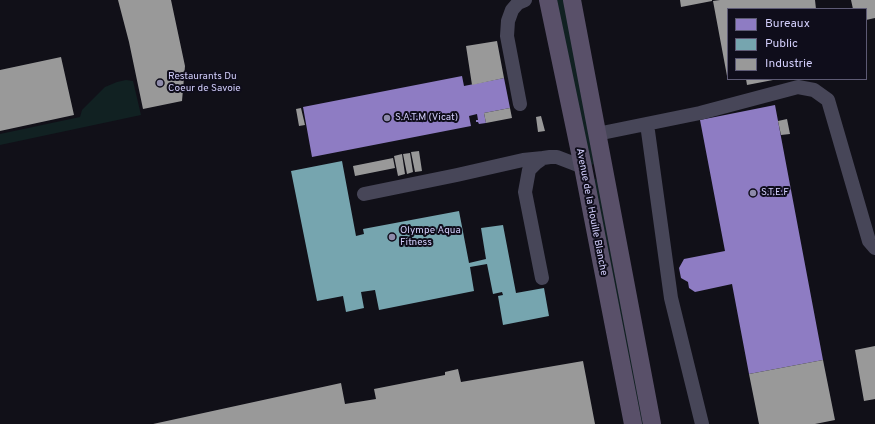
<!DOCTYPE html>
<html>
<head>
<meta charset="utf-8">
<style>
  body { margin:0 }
  #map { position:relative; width:875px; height:424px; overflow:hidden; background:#111018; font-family:Overpass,sans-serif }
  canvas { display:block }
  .legend { position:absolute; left:727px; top:8px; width:140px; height:72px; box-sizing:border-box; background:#0f0d1b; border:1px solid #5d5a74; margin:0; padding:5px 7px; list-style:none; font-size:12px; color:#d1cdfa }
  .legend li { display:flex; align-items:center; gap:8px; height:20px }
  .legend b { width:20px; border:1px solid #5d5a74 }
</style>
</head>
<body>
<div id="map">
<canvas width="875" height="424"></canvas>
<ul class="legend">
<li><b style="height:11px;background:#8e7cc3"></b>Bureaux</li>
<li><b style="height:11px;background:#76a5af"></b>Public</li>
<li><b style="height:11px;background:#999"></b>Industrie</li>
</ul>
</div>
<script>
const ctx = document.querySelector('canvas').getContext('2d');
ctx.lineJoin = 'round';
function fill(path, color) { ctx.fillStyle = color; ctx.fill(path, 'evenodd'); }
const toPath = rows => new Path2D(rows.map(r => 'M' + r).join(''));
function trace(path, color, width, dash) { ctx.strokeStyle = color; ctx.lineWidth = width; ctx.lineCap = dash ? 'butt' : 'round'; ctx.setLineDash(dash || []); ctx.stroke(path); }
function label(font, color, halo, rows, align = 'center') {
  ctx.font = font + ' Overpass,sans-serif'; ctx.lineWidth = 4; ctx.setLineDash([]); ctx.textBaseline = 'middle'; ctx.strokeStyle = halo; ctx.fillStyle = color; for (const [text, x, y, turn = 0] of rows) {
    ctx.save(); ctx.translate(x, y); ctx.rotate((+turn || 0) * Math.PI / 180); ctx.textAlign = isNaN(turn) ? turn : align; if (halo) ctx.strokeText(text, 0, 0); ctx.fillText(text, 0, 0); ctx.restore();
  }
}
fill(toPath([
  [552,0,568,0,593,159,594,164,591,165],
  [126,80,133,81,141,115,0,145,0,134,80,117,82,110,105,87,117,82],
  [593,179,596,179,599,186,645,424,639,424]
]), '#112122');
fill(toPath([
  [462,76,464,86,504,78,510,108,484,113,486,123,479,124,478,122,476,122,476,120,478,120,477,114,469,116,471,126,312,157,303,107],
  [775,105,823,360,749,374,732,284,695,292,689,288,688,282,681,278,679,268,684,259,725,251,700,120]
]), '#8e7cc3');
fill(toPath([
  [342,161,356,236,364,234,363,229,459,211,469,263,486,259,481,228,503,225,516,293,544,288,549,316,503,325,498,296,503,295,502,292,493,294,487,264,470,267,474,291,379,310,375,290,361,292,364,308,346,312,343,296,317,301,291,171]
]), '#76a5af');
fill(toPath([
  [118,0,171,0,185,66,182,101,143,109,129,42],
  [680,0,712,0,712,1,681,7],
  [720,0,815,0,816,9,728,9,727,76,713,1],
  [851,0,875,0,875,18,866,20,866,9,853,9],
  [497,41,504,78,472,85,466,46],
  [61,57,74,115,0,131,0,70],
  [746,79,773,79,773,80,747,85],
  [301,108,305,125,299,126,296,109],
  [510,108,512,118,486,123,484,113],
  [541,116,545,131,538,132,536,117],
  [787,119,790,134,781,135,778,121],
  [419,151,422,171,415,172,411,152],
  [410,153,413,172,407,174,403,154],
  [402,154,405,174,398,176,394,156],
  [393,158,395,168,355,176,353,166],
  [875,346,875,399,864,401,855,350],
  [823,360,835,420,815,424,759,424,749,374],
  [583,361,595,424,153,424,341,383,345,404,376,399,374,389,445,375,445,372,458,369,461,382]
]), '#999');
trace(toPath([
  [520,104,507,36,508,21,512,10,518,3,525,0],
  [647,124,671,298,702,424],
  [597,134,700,113,798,87,814,90,828,100,869,241,875,248],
  [364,194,457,175,523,160,543,158],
  [542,278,525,192,529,170,536,163,543,158,550,157,557,157,583,167]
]), '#474658', 14);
trace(toPath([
  [548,0,583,167,633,424],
  [572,0,652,424]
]), '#595069', 18);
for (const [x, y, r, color] of [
  [160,83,4,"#8e8bab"],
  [387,118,4,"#8e8bab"],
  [753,193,4,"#8e8bab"],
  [392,237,4,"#8e8bab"]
]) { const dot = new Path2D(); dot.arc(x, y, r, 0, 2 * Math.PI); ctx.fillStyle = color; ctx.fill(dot); trace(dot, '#0f0d1b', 1.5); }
label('10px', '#d1cdfa', '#0f0d1b', [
  ["Restaurants Du",168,77],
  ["Coeur de Savoie",168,89],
  ["S.A.T.M (Vicat)",395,118],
  ["S.T.E.F",761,193],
  ["Olympe Aqua",400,231],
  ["Fitness",400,243]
], 'left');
label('10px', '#d1cdfa', '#0f0d1b', [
  ["Avenue de la Houille Blanche",591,212,79]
]);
</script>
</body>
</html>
